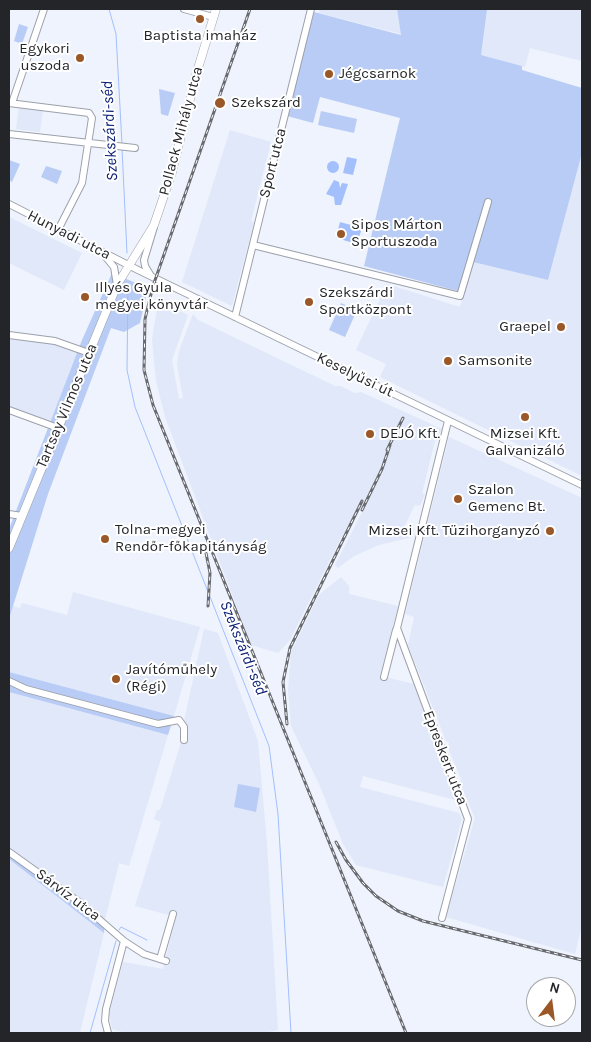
<!DOCTYPE html>
<html>
<head>
<meta charset="utf-8">
<style>
  body { margin:0 }
  #map { position:relative; width:591px; height:1042px; overflow:hidden; background:#eef3fd; font-family:Karla,sans-serif }
  canvas { display:block }
  .frame { position:absolute; inset:0; border:10px solid #242529; pointer-events:none }
  .north { position:absolute; left:526px; top:977px; width:50px; height:50px; box-sizing:border-box; background:#fff; border:1px solid #a7a8a9; border-radius:50%; rotate:15deg; font-size:14px; font-weight:700; line-height:20px; text-align:center; color:#242529 }
  .north::after { content:''; display:block; margin:auto; width:18px; height:22px; background:#9a5727; clip-path:polygon(50% 0,100% 100%,50% 72%,0 100%) }
</style>
</head>
<body>
<div id="map">
<canvas width="591" height="1042"></canvas>
<div class="frame"></div>
<div class="north">N</div>
</div>
<script>
const ctx = document.querySelector('canvas').getContext('2d');
ctx.lineJoin = 'round';
function fill(path, color) { ctx.fillStyle = color; ctx.fill(path, 'evenodd'); }
const toPath = rows => new Path2D(rows.map(r => 'M' + r).join(''));
function trace(path, color, width, dash) { ctx.strokeStyle = color; ctx.lineWidth = width; ctx.lineCap = dash ? 'butt' : 'round'; ctx.setLineDash(dash || []); ctx.stroke(path); }
function label(font, color, halo, rows, align = 'center') {
  ctx.font = font + ' Karla,sans-serif'; ctx.lineWidth = 4; ctx.setLineDash([]); ctx.textBaseline = 'middle'; ctx.strokeStyle = halo; ctx.fillStyle = color; for (const [text, x, y, turn = 0] of rows) {
    ctx.save(); ctx.translate(x, y); ctx.rotate((+turn || 0) * Math.PI / 180); ctx.textAlign = isNaN(turn) ? turn : align; if (halo) ctx.strokeText(text, 0, 0); ctx.fillText(text, 0, 0); ctx.restore();
  }
}
fill(toPath([
  [320,9,397,9,401,34,319,13],
  [474,9,582,9,582,61,530,48,525,67,481,55,487,11],
  [19,107,43,110,40,132,16,129],
  [230,130,271,142,251,221,254,222,232,306,182,282],
  [582,153,582,476,380,377,386,364,356,350,387,284,460,307,473,262,548,280],
  [9,217,82,253,64,290,9,263],
  [159,297,183,305,180,311,188,315,172,360,179,399,183,398,177,365,179,351,193,314,198,320,335,386,341,386,354,393,361,392,442,429,439,434,437,433,422,493,425,494,420,506,415,505,401,533,412,534,413,537,379,545,354,556,338,568,335,565,384,469,381,468,346,538,342,536,290,640,278,653,251,645,165,417,156,381,152,339],
  [9,337,57,343,78,351,50,424,9,408],
  [449,437,582,498,582,925,575,954,446,917,475,818,460,783,461,779,448,748,449,742,446,741,408,645,414,617,405,614],
  [341,577,349,586,349,594,398,606,380,676,414,684,455,800,363,776,360,787,459,813,462,819,443,887,356,865,343,844,319,784,291,726,288,690,291,652,319,595],
  [73,592,200,627,174,716,9,672,9,619,13,606,20,608,22,603,67,615],
  [204,629,218,633,258,741,267,844,278,1030,264,1033,126,1033,112,1029,109,1014,123,962,163,969,176,917,135,906,161,822,154,819,157,810,160,810,186,726,184,721],
  [9,692,168,735,129,866,119,863,105,920,9,848],
  [9,859,104,933,80,1033,9,1033]
]), '#e0e8f9');
fill(toPath([
  [397,9,487,10,481,55,522,66,522,70,582,88,582,153,548,280,473,262,465,293,364,266,400,118,320,97,313,123,287,116,314,12,401,35],
  [19,24,28,27,22,44,14,41],
  [159,89,175,93,168,116,161,114],
  [321,111,357,119,354,133,318,125],
  [9,160,20,164,12,182,9,180],
  [46,166,62,171,57,184,41,177],
  [112,273,148,288,140,323,124,332,111,328,48,494,9,619,9,529,82,340],
  [341,303,357,310,345,337,329,330],
  [9,672,174,716,168,735,9,692],
  [238,784,260,788,256,812,234,807],
  [9,848,105,920,104,933,9,859]
]), '#b8ccf6');
fill(toPath([
  [347,157,357,159,353,175,343,173],
  '327 167a6 6 0 1 1 12 0a6 6 0 1 1-12 0Z',
  [334,180,339,182,340,188,342,183,348,184,341,205,335,205,334,197,326,194],
  [340,222,362,228,357,244,336,238]
]), '#a3bffc');
trace(toPath([
  [109,9,116,34,122,144],
  [122,148,127,253],
  [128,283,127,370,135,407,269,746,278,814,291,1033],
  [119,930,121,927,147,940],
  [90,1033,116,941]
]), '#a3bffc', 1);
const minor = toPath([
  [184,9,213,17],
  [9,103,89,113,92,118,82,183,58,230],
  [12,103,44,9],
  [9,134,135,148],
  [9,204,138,270,582,485],
  [253,245,460,296,488,202],
  [104,255,114,267,117,285],
  [151,276,145,266,144,260,154,227],
  [235,317,311,9],
  [9,335,55,341,89,353],
  [9,410,58,428],
  [9,514,22,516],
  [384,677,396,630],
  [9,681,26,689,158,724,179,720,184,727,184,740],
  [9,852,79,902,124,941,144,954,166,961],
  [442,918,468,819,397,628,448,421],
  [160,959,173,914],
  [108,1033,105,1021,106,1009,124,941]
]);
const major = toPath([
  [9,548,117,285,154,225,172,172,196,75,216,9]
]);
trace(minor, '#9ca0aa', 8);
trace(major, '#9ca0aa', 9);
trace(minor, '#fff', 6);
trace(major, '#fff', 8);
const rail = toPath([
  [250,9,153,286,145,319,144,370,153,405,406,1033],
  [387,450,403,418],
  [362,510,382,469,390,445],
  [206,553,210,573,208,606],
  [287,724,283,682,290,648,362,501],
  [336,842,346,860,363,883,376,896,398,911,423,921,582,960]
]);
trace(rail, '#686a70', 3);
trace(rail, '#fff', 1, [4]);
for (const [x, y, r, color] of [
  [200,19,5,"#9a5727"],
  [80,58,5,"#9a5727"],
  [329,74,5,"#9a5727"],
  [220,103,6,"#9a5727"],
  [341,234,5,"#9a5727"],
  [85,297,5,"#9a5727"],
  [309,302,5,"#9a5727"],
  [561,327,5,"#9a5727"],
  [448,361,5,"#9a5727"],
  [525,417,5,"#9a5727"],
  [370,434,5,"#9a5727"],
  [458,499,5,"#9a5727"],
  [550,531,5,"#9a5727"],
  [105,539,5,"#9a5727"],
  [116,679,5,"#9a5727"]
]) { const dot = new Path2D(); dot.arc(x, y, r, 0, 2 * Math.PI); ctx.fillStyle = color; ctx.fill(dot); trace(dot, '#fff', 2); }
label('15px', '#242529', '#fff', [
  ["Baptista imaház",200,36,"center"],
  ["Egykori",70,49,"right"],
  ["uszoda",70,66,"right"],
  ["Jégcsarnok",339,74],
  ["Szekszárd",231,103],
  ["Sipos Márton",351,225],
  ["Sportuszoda",351,242],
  ["Illyés Gyula",95,288],
  ["megyei könyvtár",95,305],
  ["Szekszárdi",319,293],
  ["Sportközpont",319,310],
  ["Graepel",551,327,"right"],
  ["Samsonite",458,361],
  ["DEJÓ Kft.",380,434],
  ["Mizsei Kft.",525,434,"center"],
  ["Galvanizáló",525,451,"center"],
  ["Szalon",468,490],
  ["Gemenc Bt.",468,507],
  ["Tolna-megyei",115,530],
  ["Rendőr-főkapitányság",115,547],
  ["Mizsei Kft. Tüzihorganyzó",540,531,"right"],
  ["Javítóműhely",126,670],
  ["(Régi)",126,687]
], 'left');
label('15px', '#242529', '#fff', [
  ["Pollack Mihály utca",181,131,-75],
  ["Sport utca",273,163,-76],
  ["Hunyadi utca",69,235,27],
  ["Keselyűsi út",355,375,26],
  ["Tartsay Vilmos utca",67,406,-67],
  ["Epreskert utca",445,758,69],
  ["Sárvíz utca",68,895,37]
]);
label('italic 16px', '#0c2176', '#fff', [
  ["Szekszárdi-séd",110,131,-93],
  ["Szekszárdi-séd",243,648,68]
]);
</script>
</body>
</html>
